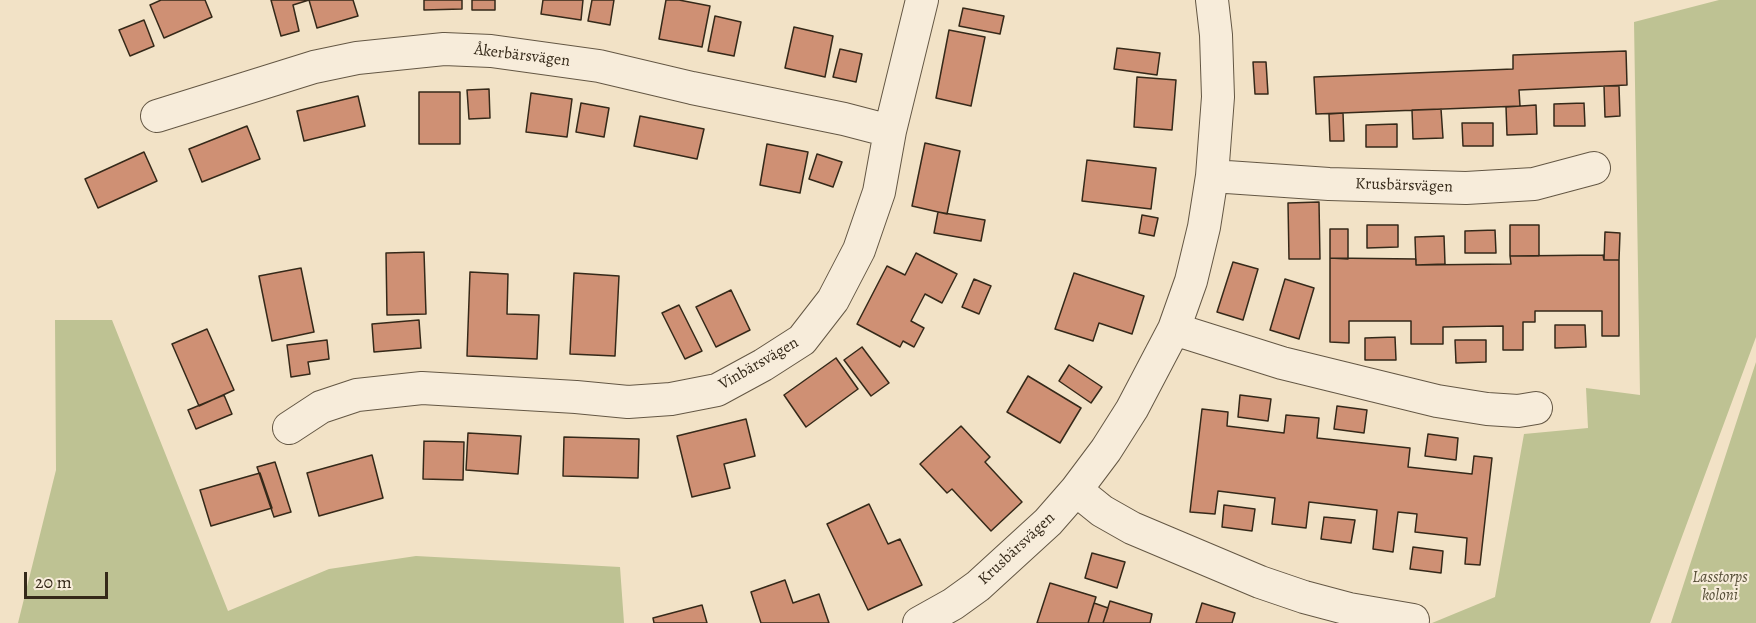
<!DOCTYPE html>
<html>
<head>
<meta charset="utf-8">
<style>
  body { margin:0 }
  #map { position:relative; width:1756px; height:623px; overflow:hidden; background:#f2e2c6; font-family:Alegreya,serif }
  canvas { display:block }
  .scale { position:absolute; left:24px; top:572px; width:84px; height:27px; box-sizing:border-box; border:3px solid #352919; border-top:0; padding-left:8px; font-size:18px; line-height:21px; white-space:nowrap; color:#352919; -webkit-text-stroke:4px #f7ecda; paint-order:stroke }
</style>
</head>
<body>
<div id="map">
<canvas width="1756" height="623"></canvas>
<div class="scale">20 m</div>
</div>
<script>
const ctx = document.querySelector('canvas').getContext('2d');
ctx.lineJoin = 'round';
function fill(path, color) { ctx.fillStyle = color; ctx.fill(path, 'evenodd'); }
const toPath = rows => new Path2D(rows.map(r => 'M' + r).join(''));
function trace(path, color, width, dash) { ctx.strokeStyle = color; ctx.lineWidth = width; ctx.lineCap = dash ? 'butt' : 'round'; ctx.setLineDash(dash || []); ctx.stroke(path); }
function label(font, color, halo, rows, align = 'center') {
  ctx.font = font + ' Alegreya,serif'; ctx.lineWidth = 4.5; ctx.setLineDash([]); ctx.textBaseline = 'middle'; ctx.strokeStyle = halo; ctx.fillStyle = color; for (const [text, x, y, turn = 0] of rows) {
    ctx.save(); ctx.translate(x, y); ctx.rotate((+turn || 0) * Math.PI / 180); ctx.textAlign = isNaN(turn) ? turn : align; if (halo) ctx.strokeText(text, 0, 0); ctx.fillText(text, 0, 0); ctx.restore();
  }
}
fill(toPath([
  [1719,0,1756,0,1756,337,1650,623,1432,623,1495,597,1524,434,1588,428,1586,388,1640,395,1634,22],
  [55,320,112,320,228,611,329,569,416,556,620,567,624,623,18,623,56,470],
  [1756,362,1756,623,1671,623]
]), '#bec293');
const building = toPath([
  [161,0,205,0,212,17,164,38,150,5,161,0],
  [271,0,309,0,293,5,299,31,281,36,271,0],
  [309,0,353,0,358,16,317,28,309,0],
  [424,0,462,0,462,9,424,10,424,0],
  [472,0,495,0,495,10,472,10,472,0],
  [543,0,583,0,581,20,541,14,543,0],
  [592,0,614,0,610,25,588,21,592,0],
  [666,0,679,0,710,6,702,47,659,39,666,0],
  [963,8,1004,16,1000,34,959,26,963,8],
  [715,16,741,22,734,56,708,51,715,16],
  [144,20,154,46,130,56,119,30,144,20],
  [794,27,833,36,825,77,785,68,794,27],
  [949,30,985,37,971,106,936,98,949,30],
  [1117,48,1160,53,1157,75,1114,69,1117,48],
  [840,49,862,54,856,82,833,77,840,49],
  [1626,51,1627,85,1519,90,1520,106,1316,114,1314,77,1513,69,1513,55,1626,51],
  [1253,62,1266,62,1268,94,1255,94,1253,62],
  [1137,77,1176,80,1172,130,1134,127,1137,77],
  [1604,86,1619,86,1620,116,1605,117,1604,86],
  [489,89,490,118,469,119,467,90,489,89],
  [419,92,460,92,460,144,419,144,419,92],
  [531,93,572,99,567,137,526,132,531,93],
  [358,96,365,126,304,141,297,111,358,96],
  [581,103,609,108,604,137,576,132,581,103],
  [1584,103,1585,126,1554,126,1554,104,1584,103],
  [1536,105,1537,134,1507,135,1506,107,1536,105],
  [1441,109,1443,138,1413,139,1412,110,1441,109],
  [1343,113,1344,141,1330,141,1329,114,1343,113],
  [640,116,704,129,697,159,634,146,640,116],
  [1462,123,1493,123,1493,146,1463,146,1462,123],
  [1397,124,1397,147,1366,147,1366,125,1397,124],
  [247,126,260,159,202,182,189,149,247,126],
  [925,143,960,151,947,214,912,206,925,143],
  [767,144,808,152,800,193,760,185,767,144],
  [144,152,157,181,98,208,85,179,144,152],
  [817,154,842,162,833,187,809,179,817,154],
  [1087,160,1156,168,1151,209,1082,201,1087,160],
  [1319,202,1320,259,1289,259,1288,203,1319,202],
  [938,212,985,220,981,241,934,233,938,212],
  [1142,215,1158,218,1154,236,1139,233,1142,215],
  [1367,225,1398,225,1398,247,1367,248,1367,225],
  [1510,225,1539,225,1539,256,1510,256,1510,225],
  [1330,229,1348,229,1348,259,1330,258,1330,229],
  [1495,230,1496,253,1465,253,1465,231,1495,230],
  [1605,232,1620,233,1619,260,1604,260,1605,232],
  [1444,236,1445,264,1416,265,1415,237,1444,236],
  [424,252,426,314,387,315,386,253,424,252],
  [916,253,957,274,942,303,925,294,911,321,924,328,914,347,903,341,900,347,857,324,887,266,905,275,916,253],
  [1603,255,1604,260,1619,260,1619,336,1602,336,1602,311,1535,311,1535,322,1523,322,1523,350,1503,350,1503,326,1443,327,1443,344,1411,344,1411,321,1349,321,1349,343,1330,342,1330,258,1416,259,1416,265,1511,264,1510,256,1603,255],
  [1233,262,1258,269,1243,320,1217,312,1233,262],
  [301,268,314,332,272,341,259,276,301,268],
  [470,272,508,274,507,314,539,315,537,359,467,356,470,272],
  [574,273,619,276,615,356,570,354,574,273],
  [1074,273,1144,296,1132,334,1099,323,1093,341,1055,329,1074,273],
  [974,279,991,286,979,314,962,307,974,279],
  [1285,279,1314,288,1299,339,1270,330,1285,279],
  [731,290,750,330,716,347,696,307,731,290],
  [679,305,702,351,685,359,662,313,679,305],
  [419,320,421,348,374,352,372,324,419,320],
  [1555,325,1585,325,1586,347,1555,348,1555,325],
  [207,329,234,390,199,406,172,344,207,329],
  [1395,337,1396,360,1365,360,1365,338,1395,337],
  [327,340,329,359,308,362,310,374,291,377,287,345,327,340],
  [1455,340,1486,340,1486,362,1456,363,1455,340],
  [862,347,889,383,871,396,844,360,862,347],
  [836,358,858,389,806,427,784,395,836,358],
  [1069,365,1102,387,1091,403,1059,381,1069,365],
  [1028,376,1081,408,1060,443,1007,412,1028,376],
  [224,395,232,414,196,429,188,410,224,395],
  [1240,395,1271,399,1268,421,1238,417,1240,395],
  [1337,406,1367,410,1364,433,1334,429,1337,406],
  [1202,409,1228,412,1227,426,1284,433,1286,415,1319,418,1317,438,1410,448,1408,467,1472,474,1474,456,1492,458,1480,565,1465,564,1467,538,1415,532,1417,514,1398,512,1393,552,1373,549,1377,510,1309,502,1306,528,1272,524,1275,498,1218,491,1215,514,1190,512,1202,409],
  [746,419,755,456,724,464,730,488,692,497,677,436,746,419],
  [961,426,990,457,985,462,1022,502,991,531,952,489,947,493,920,464,961,426],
  [468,433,521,436,518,474,466,470,468,433],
  [1428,434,1458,438,1456,460,1425,456,1428,434],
  [564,437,639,439,638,478,563,476,564,437],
  [424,441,464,442,463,480,423,479,424,441],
  [372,455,383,498,319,516,307,473,372,455],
  [275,462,291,512,274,517,257,467,275,462],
  [260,473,272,508,211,526,200,490,260,473],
  [869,504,888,544,900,539,922,585,868,610,827,524,869,504],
  [1224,505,1255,509,1252,531,1222,527,1224,505],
  [1324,517,1355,520,1351,543,1321,539,1324,517],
  [1413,547,1443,551,1441,573,1410,569,1413,547],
  [1092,553,1125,562,1117,588,1085,578,1092,553],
  [785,580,793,603,819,594,829,623,761,623,751,592,785,580],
  [1050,583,1096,597,1088,623,1037,623,1050,583],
  [1110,601,1152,614,1150,623,1103,623,1110,601],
  [1094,603,1108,608,1103,623,1088,623,1094,603],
  [1202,603,1235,613,1232,623,1196,623,1202,603],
  [702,605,707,623,654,623,653,618,702,605]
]);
fill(building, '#cf9074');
trace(building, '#352919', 1.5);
const minor = toPath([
  [157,116,314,67,357,58,444,49,491,51,599,66,692,88,844,119,890,131],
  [1212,176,1329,184,1466,188,1534,184,1594,168],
  [1174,329,1282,363,1437,401,1487,409,1518,411,1536,408],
  [289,428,321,407,357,395,422,388,576,397,628,402,671,399,717,390,763,365,802,340,833,300,859,250,879,192,890,131,922,0],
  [1076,490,1102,511,1132,528,1260,582,1304,597,1349,609,1413,620],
  [919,623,953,604,978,586,1048,522,1076,490,1106,450,1132,409,1174,329,1191,281,1204,227,1212,176,1218,97,1216,35,1212,0]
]);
trace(minor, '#645744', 34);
trace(minor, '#f7ecda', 32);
label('16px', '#352919', '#f7ecda', [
  ["Åkerbärsvägen",522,56,7],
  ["Krusbärsvägen",1404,186,2],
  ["Vinbärsvägen",759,364,-30],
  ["Krusbärsvägen",1017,549,-43]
]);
label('italic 16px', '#574f38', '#f7ecda', [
  ["Lasstorps",1720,578],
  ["koloni",1720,596]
]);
</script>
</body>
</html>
